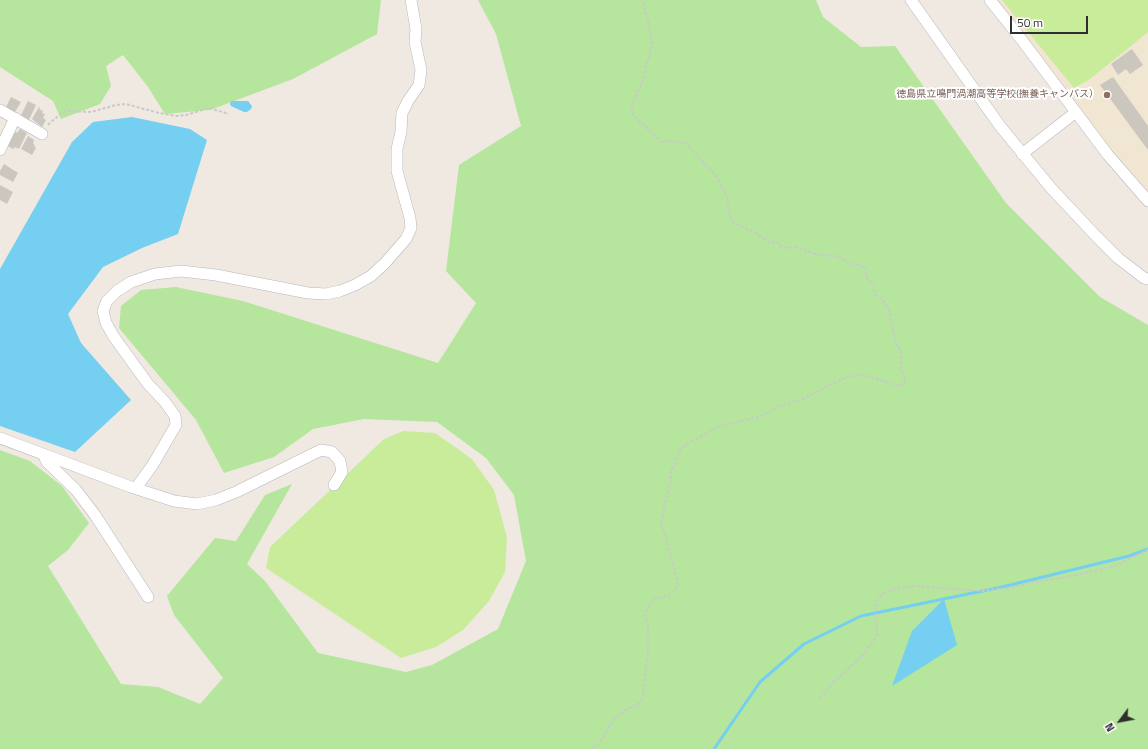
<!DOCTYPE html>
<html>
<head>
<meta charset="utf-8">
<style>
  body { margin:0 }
  #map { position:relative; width:1148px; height:749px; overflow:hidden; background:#efe9e1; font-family:"Titillium Web",sans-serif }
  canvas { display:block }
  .north { position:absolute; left:1100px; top:701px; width:40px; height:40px; -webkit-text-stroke:3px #fff; paint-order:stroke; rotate:238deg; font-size:11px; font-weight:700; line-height:16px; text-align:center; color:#2e2e2e }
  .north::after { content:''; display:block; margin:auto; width:14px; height:18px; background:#2e2e2e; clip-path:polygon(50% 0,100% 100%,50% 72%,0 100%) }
  .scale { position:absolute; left:1010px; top:16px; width:78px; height:18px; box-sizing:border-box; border:2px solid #2e2e2e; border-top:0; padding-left:5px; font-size:12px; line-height:14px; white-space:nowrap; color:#2e2e2e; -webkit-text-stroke:3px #fff; paint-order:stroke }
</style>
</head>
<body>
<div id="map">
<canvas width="1148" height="749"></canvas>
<div class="north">N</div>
<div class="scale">50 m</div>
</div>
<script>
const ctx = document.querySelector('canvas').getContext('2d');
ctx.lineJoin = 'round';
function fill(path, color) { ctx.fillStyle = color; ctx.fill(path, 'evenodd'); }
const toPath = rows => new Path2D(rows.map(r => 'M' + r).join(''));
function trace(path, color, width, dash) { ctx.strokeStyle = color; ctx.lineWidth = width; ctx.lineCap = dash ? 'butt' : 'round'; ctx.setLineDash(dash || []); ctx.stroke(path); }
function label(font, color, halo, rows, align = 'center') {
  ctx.font = font + ' "Titillium Web","Noto Sans JP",sans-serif'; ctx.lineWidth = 4; ctx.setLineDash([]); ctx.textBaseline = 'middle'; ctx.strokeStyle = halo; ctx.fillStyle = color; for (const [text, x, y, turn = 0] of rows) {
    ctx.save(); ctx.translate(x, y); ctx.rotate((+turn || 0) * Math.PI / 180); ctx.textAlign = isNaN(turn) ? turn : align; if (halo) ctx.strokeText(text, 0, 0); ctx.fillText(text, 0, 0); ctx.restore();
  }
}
fill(toPath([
  [996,0,1148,0,1148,196,1109,152]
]), '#f0e6d1');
fill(toPath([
  [0,0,381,0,377,34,293,79,210,110,165,114,148,87,123,55,106,66,111,86,100,104,61,119,53,101,0,67],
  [478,0,816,0,823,17,861,47,895,46,1006,203,1100,297,1148,325,1148,749,0,749,0,450,30,461,62,486,89,523,68,550,48,566,121,684,158,687,200,704,223,678,174,615,167,596,215,538,236,541,265,495,292,484,247,564,265,581,318,653,406,672,432,665,498,629,526,561,514,495,486,458,437,422,364,419,313,429,274,457,224,473,196,420,119,328,121,306,141,290,176,287,243,301,438,363,476,303,446,271,459,165,521,126,496,34]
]), '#b6e59e');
fill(toPath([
  [1002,0,1148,0,1148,32,1090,79,1074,88],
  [403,431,435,433,472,459,494,490,507,537,505,572,489,601,463,630,436,647,401,658,266,568,270,547,384,439]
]), '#c9ec9a');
fill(toPath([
  [231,101,248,101,252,106,251,109,247,112,244,112,231,106,230,104],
  [132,117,190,129,207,140,178,234,142,248,103,267,68,314,81,343,131,400,75,452,0,426,0,269,72,142,93,122],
  [944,599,957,645,892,686,912,631]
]), '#75cff0');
trace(toPath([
  [714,749,760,682,804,644,861,616,1002,587,1129,556,1148,549]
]), '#75cff0', 3);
fill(toPath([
  [1132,49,1143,65,1130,74,1126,69,1118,75,1111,64],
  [1113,77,1148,126,1148,150,1100,85],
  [11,97,21,102,15,112,6,107],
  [28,101,36,105,29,120,21,115],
  [39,107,40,108,39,109,43,111,42,113,45,114,43,118,46,120,42,127,32,119],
  [20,129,27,133,19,149,15,147,13,149,8,146,15,132,17,133],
  [28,136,34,140,33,144,35,145,34,146,36,148,32,155,21,149],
  [4,164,18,173,13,182,0,175,0,171],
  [0,185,13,192,7,204,0,200]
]), '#cbc7bf');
const minor = toPath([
  [911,0,1000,126,1051,188,1096,236,1118,258,1144,278,1148,279],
  [990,0,1021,39,1108,155,1148,201],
  [0,110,42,134],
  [0,150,15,118],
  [1022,154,1076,112],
  [0,438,131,487,174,501,197,504,216,500,236,492,321,450,332,452,340,461,342,472,334,485],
  [43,454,47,462,76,490,95,515,148,597],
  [136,488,152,466,176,425,175,416,165,402,148,384,114,337,106,323,103,311,107,301,117,291,131,282,155,274,181,271,216,275,308,293,326,294,340,291,355,285,371,276,385,263,406,239,411,228,410,218,397,171,397,149,401,132,402,113,408,101,419,85,421,70,415,42,416,29,411,0]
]);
trace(minor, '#b4b7c1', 12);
trace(toPath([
  [48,125,51,122,63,112,67,111,91,112,116,105,126,104,159,113,176,116,186,115,209,108,229,114],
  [820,699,834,682,863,655,877,636,876,618,876,603,881,595,891,590,913,586,982,591,1014,587,1029,583,1077,575,1114,566,1148,550],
  [593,749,602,739,613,720,625,710,639,704,643,696,648,651,648,626,645,614,653,599,667,596,676,589,678,583,665,534,661,527,665,502,671,481,671,470,676,463,679,451,686,444,718,427,765,415,777,407,805,398,828,386,845,378,861,374,899,386,904,383,905,378,901,369,901,351,896,343,890,317,889,310,883,300,875,294,874,285,867,279,865,267,852,264,837,256,819,255,795,247,789,248,780,246,779,243,769,242,753,231,735,224,729,215,727,197,716,176,686,143,673,141,662,142,634,116,631,112,633,103,642,82,652,45,650,30,643,2,641,0]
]), '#c9c9c9', 2, [3, 2]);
trace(minor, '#fff', 11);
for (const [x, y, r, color] of [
  [1107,95,4,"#8d6e63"]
]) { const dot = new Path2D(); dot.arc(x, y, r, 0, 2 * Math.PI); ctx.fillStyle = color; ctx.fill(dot); trace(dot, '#fff', 1.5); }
label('10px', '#785e54', '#fff', [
  ["徳島県立鳴門渦潮高等学校(撫養キャンパス）",1099,95]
], 'right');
</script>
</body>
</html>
